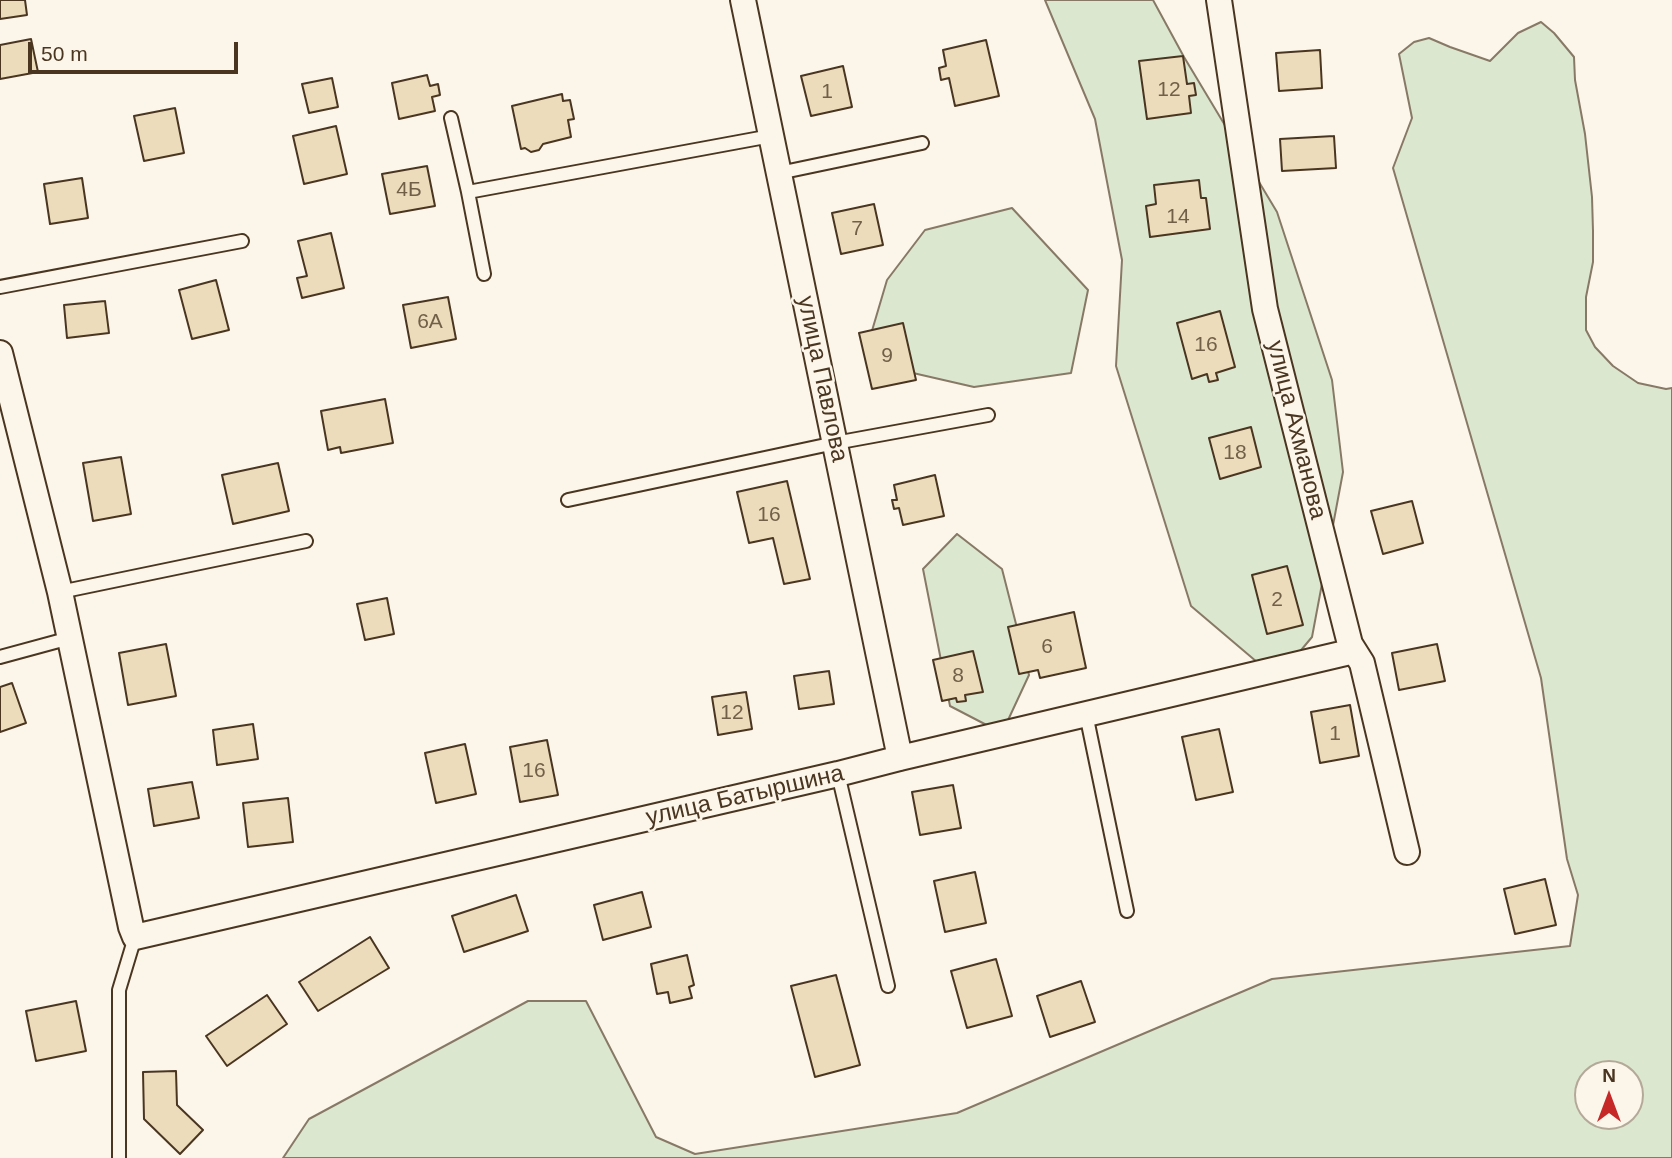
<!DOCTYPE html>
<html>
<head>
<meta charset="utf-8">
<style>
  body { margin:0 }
  #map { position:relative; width:1672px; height:1158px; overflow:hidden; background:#fbf6e9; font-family:Helvetica,sans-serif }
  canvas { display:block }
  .north { position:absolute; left:1574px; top:1060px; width:70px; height:70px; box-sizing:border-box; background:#fbf6e9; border:2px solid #b4a999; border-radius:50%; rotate:0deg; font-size:19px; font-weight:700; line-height:28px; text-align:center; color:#4a3520 }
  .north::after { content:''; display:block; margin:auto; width:24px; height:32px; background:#c62828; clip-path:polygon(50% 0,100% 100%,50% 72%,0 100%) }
  .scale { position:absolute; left:28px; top:42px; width:210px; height:32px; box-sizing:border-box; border:4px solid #4a3520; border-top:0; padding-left:9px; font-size:21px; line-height:24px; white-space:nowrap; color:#4a3520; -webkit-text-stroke:5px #fbf6e9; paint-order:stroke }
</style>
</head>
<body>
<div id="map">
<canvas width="1672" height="1158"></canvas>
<div class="north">N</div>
<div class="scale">50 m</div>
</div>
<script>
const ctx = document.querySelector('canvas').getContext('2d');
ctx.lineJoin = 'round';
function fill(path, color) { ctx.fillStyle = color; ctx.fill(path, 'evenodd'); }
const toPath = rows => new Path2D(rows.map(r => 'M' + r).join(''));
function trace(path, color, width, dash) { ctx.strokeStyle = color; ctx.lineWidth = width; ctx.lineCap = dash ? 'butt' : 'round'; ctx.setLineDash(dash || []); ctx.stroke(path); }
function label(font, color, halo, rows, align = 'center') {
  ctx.font = font + ' Helvetica,sans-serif'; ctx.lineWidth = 5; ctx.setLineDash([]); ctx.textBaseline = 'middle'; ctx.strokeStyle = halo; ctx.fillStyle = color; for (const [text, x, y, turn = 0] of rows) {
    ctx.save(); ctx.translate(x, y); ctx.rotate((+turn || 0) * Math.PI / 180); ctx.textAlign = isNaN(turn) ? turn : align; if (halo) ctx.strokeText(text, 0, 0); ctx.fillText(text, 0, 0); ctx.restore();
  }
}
const green = toPath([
  [1045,0,1153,0,1184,57,1277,212,1332,380,1343,472,1312,637,1277,679,1191,606,1116,366,1122,260,1095,119,1045,0],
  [1541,22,1554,33,1574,57,1575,80,1585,134,1592,197,1593,231,1593,262,1586,297,1586,330,1595,347,1613,366,1638,383,1666,389,1672,388,1672,1158,283,1158,309,1119,528,1001,586,1001,656,1137,695,1154,957,1113,1272,979,1570,946,1578,895,1567,859,1541,678,1393,168,1412,118,1399,54,1414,42,1429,38,1450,47,1490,61,1518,33,1541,22],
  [1588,1074,1630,1074,1630,1116,1588,1116,1588,1074],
  [1012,208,1088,290,1071,373,974,387,913,373,866,351,887,280,925,230,1012,208],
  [957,534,1002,569,1029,675,1002,733,950,706,923,569,957,534]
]);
fill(green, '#dce7d0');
trace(green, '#887966', 2);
const building = toPath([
  [0,0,25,0,27,15,0,19,0,0],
  [31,39,38,72,0,79,0,45,31,39],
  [986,40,999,96,955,106,949,78,941,80,939,68,946,66,943,50,986,40],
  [1320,50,1322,88,1279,91,1276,53,1320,50],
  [1183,56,1187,84,1194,83,1196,95,1189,96,1191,113,1147,119,1139,61,1183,56],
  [843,66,852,107,811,116,801,76,843,66],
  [427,75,430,86,438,84,440,95,432,97,435,111,399,119,392,83,427,75],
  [332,78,338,107,309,113,302,84,332,78],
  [562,94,563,101,570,100,574,119,568,120,571,137,543,144,539,150,531,152,525,148,521,149,512,106,562,94],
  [175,108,184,153,144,161,134,116,175,108],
  [336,126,347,174,304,184,293,136,336,126],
  [1334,136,1336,168,1282,171,1280,139,1334,136],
  [427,166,435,206,390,214,382,174,427,166],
  [82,178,88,218,50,224,44,184,82,178],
  [1199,180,1201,198,1206,198,1210,229,1150,237,1146,206,1156,204,1154,185,1199,180],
  [874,204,883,245,841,254,832,213,874,204],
  [331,233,344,288,302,298,297,278,307,276,298,241,331,233],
  [216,280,229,330,192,339,179,290,216,280],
  [448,297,456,339,411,348,403,305,448,297],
  [105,301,109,333,67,338,64,305,105,301],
  [1220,311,1235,367,1216,373,1218,380,1209,382,1207,374,1192,379,1177,323,1220,311],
  [903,323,916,380,872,389,859,333,903,323],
  [385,399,393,443,341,453,340,447,328,450,321,411,385,399],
  [1251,427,1261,467,1220,479,1209,438,1251,427],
  [121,457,131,514,93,521,83,463,121,457],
  [278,463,289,511,233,524,222,475,278,463],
  [935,475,944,516,903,525,899,508,894,509,892,500,897,500,894,485,935,475],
  [787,481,810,579,784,584,773,538,749,543,737,492,787,481],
  [1412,501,1423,543,1383,554,1371,511,1412,501],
  [1287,566,1303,625,1267,634,1252,575,1287,566],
  [387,598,394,634,365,640,357,604,387,598],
  [1074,612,1086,668,1040,678,1038,670,1019,674,1008,627,1074,612],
  [166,644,176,696,128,705,119,653,166,644],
  [1437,644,1445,681,1399,690,1392,653,1437,644],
  [973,651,983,692,965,695,966,701,957,702,956,698,942,701,933,660,973,651],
  [829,671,834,704,799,709,794,676,829,671],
  [12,683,26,723,0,732,0,687,12,683],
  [746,692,752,729,718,735,712,697,746,692],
  [1350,705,1359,756,1320,763,1311,712,1350,705],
  [253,724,258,759,217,765,213,730,253,724],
  [1219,729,1233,792,1196,800,1182,737,1219,729],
  [547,740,558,795,520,802,510,747,547,740],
  [465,744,476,794,436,803,425,753,465,744],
  [192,782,199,818,154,826,148,789,192,782],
  [953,785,961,828,920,835,912,792,953,785],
  [288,798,293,842,248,847,243,803,288,798],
  [975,872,986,923,945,932,934,881,975,872],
  [1545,879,1556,925,1515,934,1504,889,1545,879],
  [642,892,651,927,603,940,594,905,642,892],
  [516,895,528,931,464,952,452,916,516,895],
  [370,937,389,968,318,1011,299,982,370,937],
  [687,955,694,985,689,987,692,998,670,1003,668,992,657,994,651,964,687,955],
  [996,959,1012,1016,967,1028,951,971,996,959],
  [836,975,860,1065,815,1077,791,986,836,975],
  [1081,981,1095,1022,1050,1037,1037,996,1081,981],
  [267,995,287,1024,227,1066,206,1036,267,995],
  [76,1001,86,1051,36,1061,26,1011,76,1001],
  [176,1071,177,1105,203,1130,180,1154,144,1119,143,1072,176,1071]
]);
fill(building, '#ecdcbc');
trace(building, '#4a3520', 2);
const service = toPath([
  [451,118,468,192,771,136],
  [779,173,922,143],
  [468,192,484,274],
  [0,287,242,241],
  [568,500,835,443,988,415],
  [60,592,306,541],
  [0,657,70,638],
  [1086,714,1127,911],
  [838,774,888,986],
  [119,1158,119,990,135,937]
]);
const minor = toPath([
  [743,0,900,758],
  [1219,0,1265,309,1350,644,1362,663,1407,852],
  [0,353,60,592,131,927,135,937,838,774,900,758,1354,651]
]);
trace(service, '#4a3520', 16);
trace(minor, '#4a3520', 28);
trace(service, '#fbf6e9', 12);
trace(minor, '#fbf6e9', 24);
label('21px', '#725f47', null, [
  ["12",1169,90],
  ["1",827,92],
  ["4Б",409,190],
  ["14",1178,217],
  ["7",857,229],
  ["6А",430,322],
  ["16",1206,345],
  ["9",887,356],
  ["18",1235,453],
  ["16",769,515],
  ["2",1277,600],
  ["6",1047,647],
  ["8",958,676],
  ["12",732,713],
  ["1",1335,734],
  ["16",534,771]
]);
label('24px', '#4a3520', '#fbf6e9', [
  ["улица Павлова",822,379,78],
  ["улица Ахманова",1296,430,76],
  ["улица Батыршина",745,796,-13]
]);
</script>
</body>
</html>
